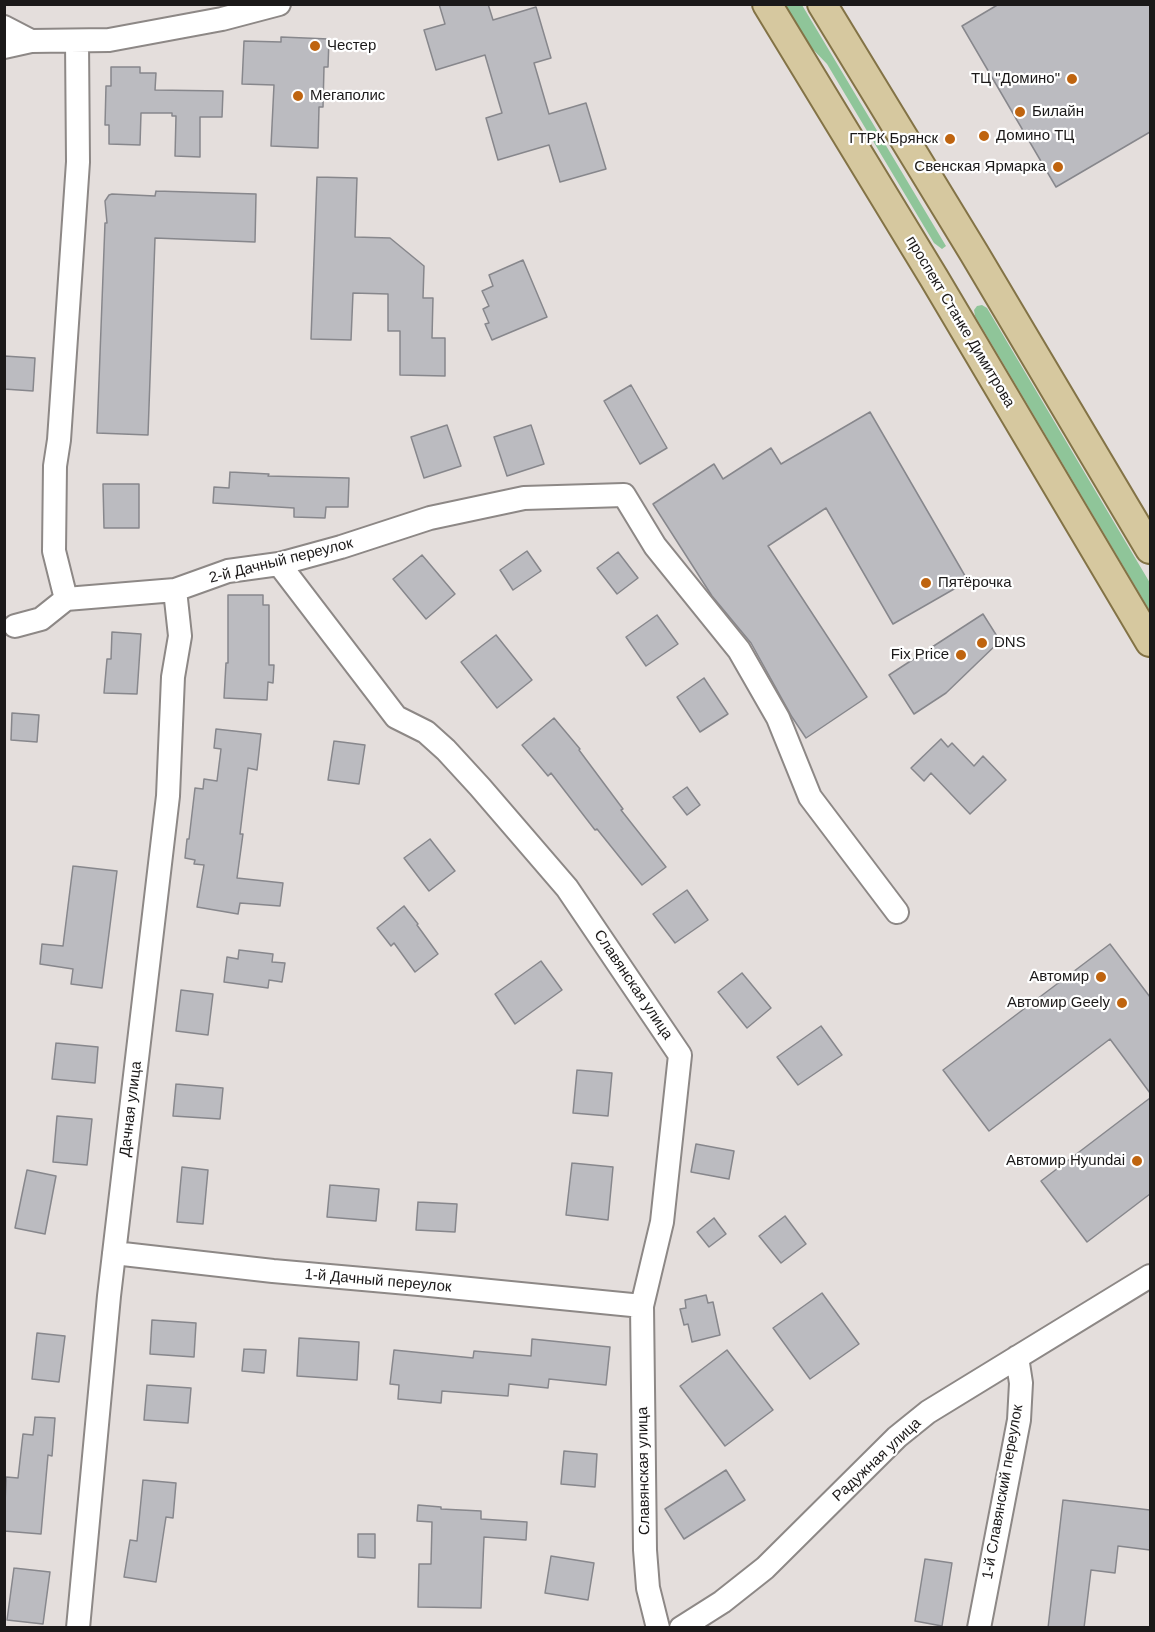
<!DOCTYPE html>
<html>
<head>
<meta charset="utf-8">
<style>
  body { margin:0 }
  #map { position:relative; width:1155px; height:1632px; overflow:hidden; background:#e4dedc; font-family:Helvetica,sans-serif }
  canvas { display:block }
  .frame { position:absolute; inset:0; border:6px solid #1b1919; pointer-events:none }
</style>
</head>
<body>
<div id="map">
<canvas width="1155" height="1632"></canvas>
<div class="frame"></div>
</div>
<script>
const ctx = document.querySelector('canvas').getContext('2d');
ctx.lineJoin = 'round';
function fill(path, color) { ctx.fillStyle = color; ctx.fill(path, 'evenodd'); }
const toPath = rows => new Path2D(rows.map(r => 'M' + r).join(''));
function trace(path, color, width, dash) { ctx.strokeStyle = color; ctx.lineWidth = width; ctx.lineCap = dash ? 'butt' : 'round'; ctx.setLineDash(dash || []); ctx.stroke(path); }
function label(font, color, halo, rows, align = 'center') {
  ctx.font = font + ' Helvetica,sans-serif'; ctx.lineWidth = 4.5; ctx.setLineDash([]); ctx.textBaseline = 'middle'; ctx.strokeStyle = halo; ctx.fillStyle = color; for (const [text, x, y, turn = 0] of rows) {
    ctx.save(); ctx.translate(x, y); ctx.rotate((+turn || 0) * Math.PI / 180); ctx.textAlign = isNaN(turn) ? turn : align; if (halo) ctx.strokeText(text, 0, 0); ctx.fillText(text, 0, 0); ctx.restore();
  }
}
fill(toPath([
  [781,5,802,5,946,246,942,249,934,243,827,64,801,37],
  [982,305,987,308,1150,583,1150,611,975,316,974,310,977,306]
]), '#8fc599');
const building = toPath([
  [439,4,488,4,493,20,536,7,551,58,534,63,549,114,586,103,606,169,560,182,549,145,498,160,486,118,502,113,485,55,436,70,424,30,445,24,439,4],
  [999,4,1150,4,1150,132,1056,187,962,26,999,4],
  [281,37,329,39,328,67,324,67,323,107,319,107,318,148,271,146,274,85,242,84,244,41,281,42,281,37],
  [111,67,140,67,140,73,156,73,155,90,223,91,222,117,200,117,200,157,175,156,176,116,172,116,172,113,141,113,140,145,109,144,109,125,105,125,106,86,111,86,111,67],
  [317,177,357,178,355,237,390,238,424,266,423,298,433,298,432,338,445,338,445,376,400,375,400,331,388,331,388,294,353,293,351,340,311,339,317,177],
  [156,191,256,194,255,242,155,238,148,435,97,433,105,223,107,223,105,201,109,195,112,194,155,196,156,191],
  [523,260,547,317,492,340,485,324,489,323,483,309,489,306,482,291,493,286,489,275,523,260],
  [4,356,35,358,33,391,4,389,4,356],
  [631,385,667,448,640,464,604,401,631,385],
  [870,412,968,581,893,624,826,508,768,546,867,697,806,738,792,717,751,643,712,596,653,504,714,464,723,479,771,448,781,464,870,412],
  [447,425,461,466,424,478,411,437,447,425],
  [531,425,544,464,507,476,494,437,531,425],
  [230,472,269,474,268,476,349,478,348,507,326,507,325,518,294,517,294,508,213,503,214,487,229,488,230,472],
  [103,484,139,484,139,528,104,528,103,484],
  [527,551,541,571,513,590,500,570,527,551],
  [618,552,638,578,617,594,597,568,618,552],
  [422,555,455,594,426,619,393,579,422,555],
  [228,595,263,595,263,605,269,605,269,665,274,665,273,683,268,682,267,700,224,698,226,663,228,663,228,595],
  [983,614,1000,641,946,693,914,714,889,675,983,614],
  [657,615,678,644,646,666,626,637,657,615],
  [112,632,141,634,137,694,104,693,107,659,111,659,112,632],
  [496,635,532,680,497,708,461,662,496,635],
  [704,678,728,714,700,732,677,697,704,678],
  [12,713,39,715,37,742,11,740,12,713],
  [554,718,580,749,579,750,623,809,621,810,666,867,642,885,597,829,595,830,551,773,548,776,522,745,554,718],
  [216,729,261,734,257,770,248,768,240,834,243,834,237,878,283,883,280,906,240,903,238,914,197,907,204,865,194,864,195,860,185,858,187,839,189,839,195,788,203,789,204,779,217,781,221,749,214,748,216,729],
  [941,739,948,747,952,743,974,766,983,756,1006,780,970,814,931,773,924,781,911,768,941,739],
  [334,741,365,745,359,784,328,780,334,741],
  [687,787,700,805,687,815,673,797,687,787],
  [430,839,455,871,429,891,404,858,430,839],
  [73,866,117,871,102,988,71,984,73,969,40,964,42,944,63,946,73,866],
  [687,890,708,920,675,943,653,914,687,890],
  [404,906,418,924,417,925,438,954,415,972,394,943,391,946,377,928,404,906],
  [1110,944,1150,997,1150,1093,1110,1039,989,1131,943,1070,1110,944],
  [239,950,273,954,272,962,285,963,282,982,269,980,268,988,224,982,227,957,238,959,239,950],
  [541,961,562,990,515,1024,495,994,541,961],
  [742,973,771,1008,747,1028,718,992,742,973],
  [181,990,213,994,208,1035,176,1031,181,990],
  [821,1026,842,1055,798,1085,777,1057,821,1026],
  [56,1043,98,1047,95,1083,52,1079,56,1043],
  [577,1070,612,1073,608,1116,573,1113,577,1070],
  [176,1084,223,1088,220,1119,173,1116,176,1084],
  [1150,1098,1150,1194,1087,1242,1041,1181,1150,1098],
  [57,1116,92,1119,87,1165,53,1162,57,1116],
  [696,1144,734,1151,729,1179,691,1172,696,1144],
  [572,1163,613,1167,608,1220,566,1215,572,1163],
  [182,1167,208,1170,203,1224,177,1222,182,1167],
  [27,1170,56,1176,45,1234,15,1228,27,1170],
  [330,1185,379,1189,376,1221,327,1217,330,1185],
  [418,1202,457,1204,455,1232,416,1230,418,1202],
  [785,1216,806,1244,781,1263,759,1236,785,1216],
  [714,1218,726,1234,709,1247,697,1232,714,1218],
  [822,1293,859,1344,810,1379,773,1328,822,1293],
  [706,1295,708,1303,713,1302,720,1335,692,1342,688,1324,684,1325,680,1309,686,1308,685,1300,706,1295],
  [152,1320,196,1323,194,1357,150,1354,152,1320],
  [37,1333,65,1336,59,1382,32,1379,37,1333],
  [299,1338,359,1342,357,1380,297,1376,299,1338],
  [532,1339,610,1347,606,1385,549,1379,548,1388,509,1384,508,1396,442,1391,441,1403,398,1399,399,1385,390,1384,394,1350,473,1358,474,1351,531,1356,532,1339],
  [244,1349,266,1350,264,1373,242,1371,244,1349],
  [727,1350,773,1410,725,1446,680,1386,727,1350],
  [147,1385,191,1388,188,1423,144,1420,147,1385],
  [35,1417,55,1418,52,1456,48,1455,41,1534,4,1531,6,1477,18,1478,23,1434,33,1435,35,1417],
  [564,1451,597,1454,595,1487,561,1484,564,1451],
  [726,1470,745,1500,684,1539,665,1509,726,1470],
  [143,1480,176,1483,173,1518,166,1517,156,1582,124,1577,130,1540,137,1541,143,1480],
  [1063,1500,1150,1510,1150,1550,1118,1546,1115,1573,1091,1570,1084,1628,1048,1628,1063,1500],
  [418,1505,441,1507,441,1509,481,1511,481,1519,527,1522,526,1540,484,1537,481,1608,418,1607,419,1564,431,1564,432,1522,417,1521,418,1505],
  [358,1534,375,1534,375,1558,358,1557,358,1534],
  [551,1556,594,1563,588,1600,545,1593,551,1556],
  [925,1559,952,1563,942,1626,915,1621,925,1559],
  [14,1568,50,1572,43,1624,7,1620,14,1568]
]);
fill(building, '#bbbbc0');
trace(building, '#87878c', 1.5);
const minor = toPath([
  [4,27,31,41],
  [4,47,31,41,109,40,222,19,279,4],
  [279,564,396,717,426,732,446,750,480,787,567,888,680,1055,662,1222,642,1306,645,1550,648,1588,658,1628],
  [66,599,54,551,55,466,59,440,78,162,77,41],
  [15,626,41,619,66,599,175,590,228,571,279,564,341,547,430,518,524,498,624,495,655,546,739,650,778,718,810,797,897,912],
  [114,1253,273,1271,419,1284,642,1306],
  [78,1628,109,1296,168,796,173,677,180,636,175,590],
  [681,1628,722,1602,765,1568,897,1437,928,1412,1150,1276],
  [979,1628,1019,1420,1021,1383,1017,1357]
]);
const major = toPath([
  [767,4,934,278,1150,642],
  [822,4,974,253,1150,549]
]);
trace(minor, '#8d8886', 26);
trace(major, '#837346', 32);
trace(minor, '#fff', 22);
trace(major, '#d6c89f', 28);
for (const [x, y, r, color] of [
  [315,46,6,"#bf640f"],
  [1072,79,6,"#bf640f"],
  [298,96,6,"#bf640f"],
  [1020,112,6,"#bf640f"],
  [984,136,6,"#bf640f"],
  [950,139,6,"#bf640f"],
  [1058,167,6,"#bf640f"],
  [926,583,6,"#bf640f"],
  [982,643,6,"#bf640f"],
  [961,655,6,"#bf640f"],
  [1101,977,6,"#bf640f"],
  [1122,1003,6,"#bf640f"],
  [1137,1161,6,"#bf640f"]
]) { const dot = new Path2D(); dot.arc(x, y, r, 0, 2 * Math.PI); ctx.fillStyle = color; ctx.fill(dot); trace(dot, '#fff', 2); }
label('15px', '#1b1919', '#fff', [
  ["Честер",327,46,"left"],
  ["ТЦ \"Домино\"",1060,79],
  ["Мегаполис",310,96,"left"],
  ["Билайн",1032,112,"left"],
  ["Домино ТЦ",996,136,"left"],
  ["ГТРК Брянск",938,139],
  ["Свенская Ярмарка",1046,167],
  ["Пятёрочка",938,583,"left"],
  ["DNS",994,643,"left"],
  ["Fix Price",949,655],
  ["Автомир",1089,977],
  ["Автомир Geely",1110,1003],
  ["Автомир Hyundai",1125,1161]
], 'right');
label('15px', '#1b1919', '#fff', [
  ["проспект Станке Димитрова",960,322,59],
  ["2-й Дачный переулок",281,561,-14],
  ["Славянская улица",633,985,56],
  ["Дачная улица",131,1109,-83],
  ["1-й Дачный переулок",378,1281,5],
  ["Радужная улица",877,1460,-43],
  ["Славянская улица",644,1471,-91],
  ["1-й Славянский переулок",1003,1492,-80]
]);
</script>
</body>
</html>
